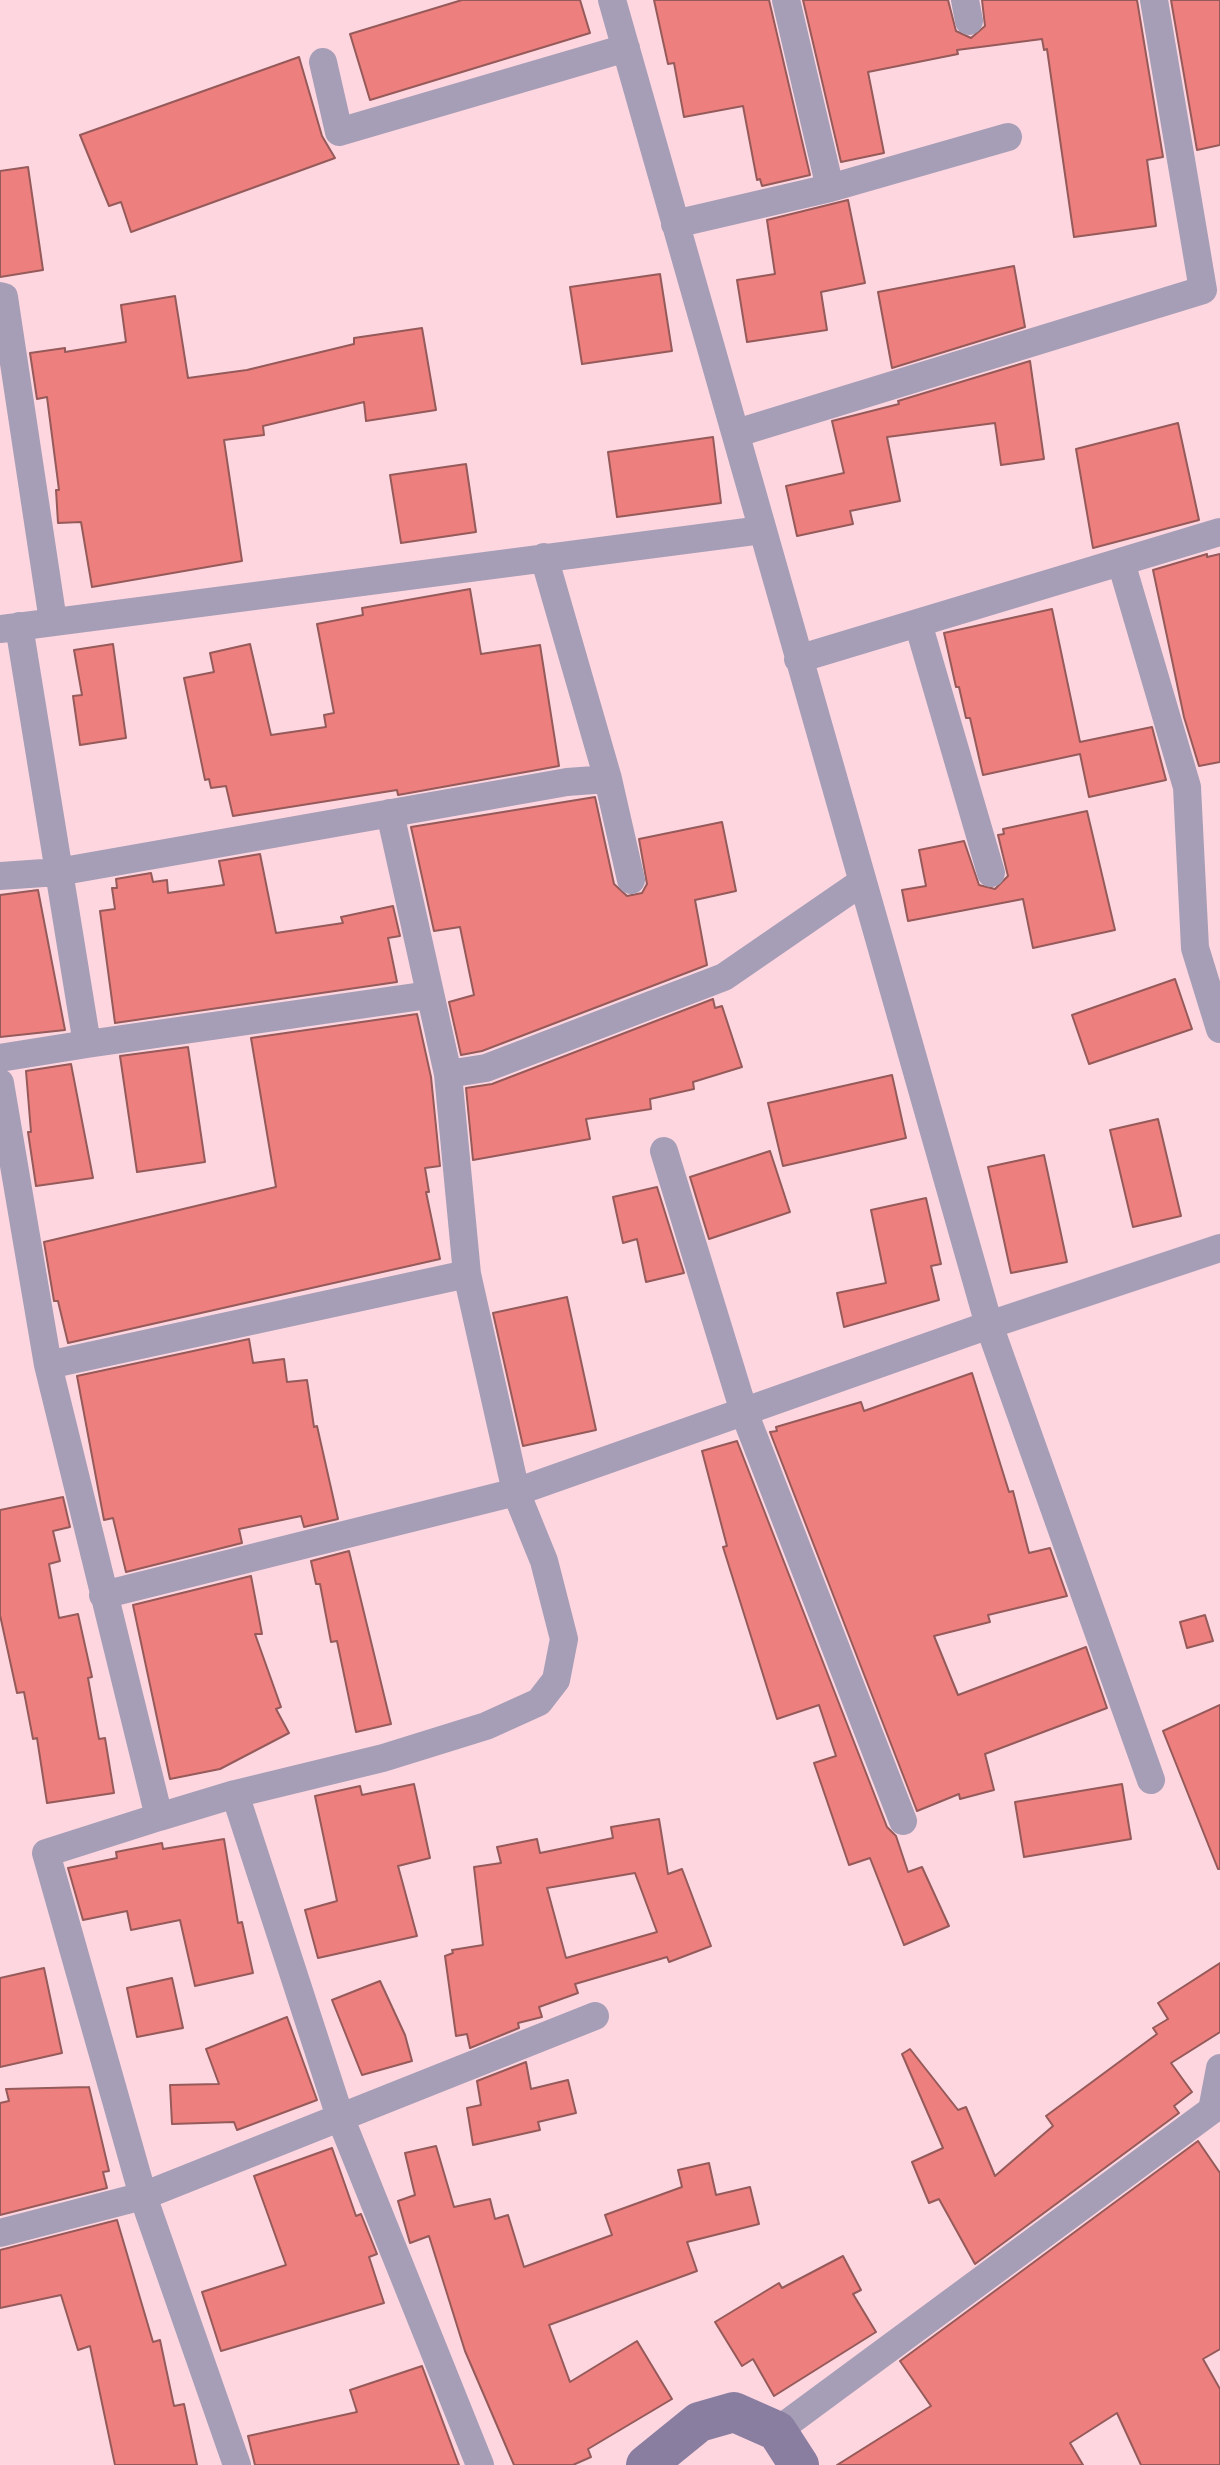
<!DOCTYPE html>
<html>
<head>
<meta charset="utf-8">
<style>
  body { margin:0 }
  canvas { display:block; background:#fed6e0 }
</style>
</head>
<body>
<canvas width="1220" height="2465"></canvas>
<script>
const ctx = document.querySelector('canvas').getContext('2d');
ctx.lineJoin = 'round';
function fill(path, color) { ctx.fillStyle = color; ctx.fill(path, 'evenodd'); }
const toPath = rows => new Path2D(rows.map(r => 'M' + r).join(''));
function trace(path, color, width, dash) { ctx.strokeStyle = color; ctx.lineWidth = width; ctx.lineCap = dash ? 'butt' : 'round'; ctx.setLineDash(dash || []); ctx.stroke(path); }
const building = toPath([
  [462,0,580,0,590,33,370,100,350,34,462,0],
  [654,0,769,0,810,175,762,186,760,179,757,180,743,106,684,117,674,63,668,64,654,0],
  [803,0,948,0,956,31,971,38,985,26,982,0,1137,0,1163,157,1147,160,1156,226,1074,237,1047,49,1044,50,1042,39,957,50,958,54,868,72,884,153,841,162,803,0],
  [1171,0,1220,0,1220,145,1197,150,1171,0],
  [299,57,322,136,335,158,131,232,121,202,109,206,80,135,299,57],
  [28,167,43,270,0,277,0,171,28,167],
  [848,200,865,283,821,292,827,330,747,342,737,280,775,274,767,220,848,200],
  [1014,266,1025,327,892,368,878,292,1014,266],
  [660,274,672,351,582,364,570,287,660,274],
  [175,296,188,378,247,370,354,344,354,338,422,328,436,410,366,421,364,402,263,426,264,435,224,440,242,561,92,587,81,522,58,523,56,490,59,490,47,397,37,399,30,353,65,348,65,352,126,342,121,305,175,296],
  [1030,361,1044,459,1001,465,995,423,887,437,900,501,850,511,853,524,797,536,786,486,844,473,832,421,899,404,898,401,1030,361],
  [1178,423,1199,520,1093,548,1076,449,1178,423],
  [713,437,721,503,617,517,608,452,713,437],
  [466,464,476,532,401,543,390,475,466,464],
  [1207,554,1207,557,1220,554,1220,762,1199,766,1184,717,1153,570,1207,554],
  [470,589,481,654,540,645,559,766,398,795,397,790,233,816,226,786,211,788,209,779,205,780,184,678,214,672,210,653,250,644,271,735,326,727,324,715,334,713,317,624,363,615,362,608,470,589],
  [1052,609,1080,742,1152,727,1166,780,1089,797,1080,754,983,775,970,718,966,718,959,687,956,687,944,633,1052,609],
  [113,644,126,738,80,745,73,696,82,695,74,650,113,644],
  [595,797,614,884,627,896,642,893,647,884,639,839,722,822,736,891,695,900,707,965,482,1051,461,1055,449,1002,474,995,460,927,434,931,411,827,595,797],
  [1087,811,1115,930,1033,948,1023,899,908,921,902,890,926,886,919,850,964,841,979,885,995,889,1008,876,998,835,1004,834,1003,829,1087,811],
  [260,854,276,933,343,923,341,917,393,906,400,936,388,938,397,982,115,1023,100,911,115,909,112,888,117,888,116,879,151,873,153,882,167,880,168,893,224,885,219,861,260,854],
  [38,890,65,1030,0,1037,0,895,38,890],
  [1175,979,1192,1029,1089,1064,1072,1015,1175,979],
  [713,999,715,1008,722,1006,742,1067,693,1082,694,1089,650,1099,651,1109,586,1119,590,1139,473,1160,466,1088,492,1084,713,999],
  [417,1014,431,1077,440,1166,425,1168,429,1192,426,1192,440,1259,68,1343,58,1301,54,1301,44,1242,276,1187,251,1038,417,1014],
  [188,1047,205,1162,137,1172,120,1056,188,1047],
  [71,1064,93,1178,36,1186,28,1132,31,1132,26,1071,71,1064],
  [892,1075,906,1138,783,1166,768,1103,892,1075],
  [1158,1119,1181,1216,1133,1227,1110,1130,1158,1119],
  [770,1151,790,1212,709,1239,690,1177,770,1151],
  [1044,1155,1067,1262,1011,1273,988,1167,1044,1155],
  [657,1187,684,1273,646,1282,637,1239,623,1243,613,1197,657,1187],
  [926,1198,941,1264,931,1266,939,1300,844,1327,837,1293,886,1283,871,1210,926,1198],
  [567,1297,596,1430,523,1446,493,1313,567,1297],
  [249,1339,253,1363,284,1359,287,1382,307,1380,314,1427,317,1426,338,1519,304,1527,301,1516,239,1529,242,1543,126,1572,113,1518,104,1520,77,1376,249,1339],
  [972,1373,1009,1492,1013,1491,1029,1553,1050,1548,1067,1596,988,1615,990,1622,934,1636,958,1695,1086,1647,1107,1708,985,1754,994,1790,960,1799,959,1794,917,1811,770,1432,777,1431,776,1427,861,1402,864,1411,972,1373],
  [737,1441,887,1827,896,1836,908,1872,922,1867,949,1926,904,1945,870,1858,849,1865,814,1763,836,1756,819,1705,777,1719,723,1547,727,1546,702,1451,737,1441],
  [63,1497,70,1527,53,1531,60,1561,49,1564,59,1618,78,1614,92,1677,88,1678,99,1739,105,1738,114,1793,47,1803,37,1738,33,1739,24,1692,17,1693,0,1615,0,1510,63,1497],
  [349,1551,391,1724,356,1732,337,1641,331,1642,320,1584,316,1584,311,1561,349,1551],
  [251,1576,262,1634,255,1634,281,1707,276,1709,289,1733,220,1769,170,1779,133,1605,251,1576],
  [1205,1615,1213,1641,1187,1648,1180,1622,1205,1615],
  [1220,1705,1220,1869,1218,1869,1163,1731,1220,1705],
  [414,1784,430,1858,398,1866,417,1936,318,1958,305,1910,337,1901,315,1796,360,1786,362,1795,414,1784],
  [1122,1784,1131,1839,1024,1857,1015,1802,1122,1784],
  [659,1819,668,1874,682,1869,711,1946,669,1962,667,1957,575,1984,578,1993,539,2007,542,2017,518,2023,519,2028,470,2048,467,2034,456,2036,445,1956,453,1953,452,1950,483,1945,474,1867,501,1863,497,1847,537,1839,540,1853,613,1838,611,1827,659,1819],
  [635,1873,657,1932,566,1958,547,1888,635,1873],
  [224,1839,238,1923,242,1922,253,1973,195,1986,180,1920,131,1930,127,1911,83,1920,68,1868,117,1858,116,1852,162,1843,163,1849,224,1839],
  [1220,1963,1220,2032,1171,2063,1192,2092,1174,2106,1179,2113,975,2264,939,2199,929,2203,912,2162,943,2148,902,2054,910,2049,958,2110,966,2107,995,2176,1053,2126,1046,2116,1157,2034,1153,2028,1168,2019,1158,2003,1220,1963],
  [44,1968,62,2053,0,2067,0,1978,44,1968],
  [172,1978,183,2028,137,2037,127,1988,172,1978],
  [380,1981,405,2035,412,2061,362,2075,332,2000,380,1981],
  [287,2017,317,2100,237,2130,234,2122,172,2124,170,2085,219,2084,206,2049,287,2017],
  [526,2062,531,2089,568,2080,576,2113,538,2122,540,2130,473,2145,467,2108,481,2105,477,2081,526,2062],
  [89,2087,109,2171,103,2172,107,2188,0,2215,0,2103,9,2101,6,2089,89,2087],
  [1198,2141,1220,2173,1220,2349,1203,2359,1220,2389,1220,2465,1141,2465,1117,2413,1070,2443,1083,2465,837,2465,931,2406,900,2361,1198,2141],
  [436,2146,454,2207,490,2199,495,2219,508,2215,524,2267,612,2235,605,2215,682,2187,678,2170,709,2163,716,2195,750,2187,759,2224,687,2242,697,2271,549,2325,570,2382,637,2341,672,2399,588,2449,591,2457,573,2465,514,2465,465,2351,429,2236,410,2243,398,2201,415,2195,405,2153,436,2146],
  [332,2148,356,2216,361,2214,377,2254,369,2257,384,2303,221,2351,202,2292,286,2265,254,2176,332,2148],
  [117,2220,153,2342,160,2340,174,2406,184,2404,197,2465,115,2465,90,2346,78,2350,61,2295,0,2308,0,2250,117,2220],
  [843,2256,861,2290,853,2294,876,2332,774,2396,753,2359,742,2366,715,2322,779,2283,782,2288,843,2256],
  [422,2366,459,2465,255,2465,248,2436,357,2412,350,2390,422,2366]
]);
fill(building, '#ed807f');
trace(building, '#955a59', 2);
trace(toPath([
  [612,0,989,1325,1220,1248],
  [965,0,969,21],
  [323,62,339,132,626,48],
  [830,188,1008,137],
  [675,224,830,188,786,0],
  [0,296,4,297,53,621],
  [737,433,1203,290,1154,0],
  [1121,562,1187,787,1195,948,1220,1029],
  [918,623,991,873],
  [0,629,762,530],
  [798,659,1220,532],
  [608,779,631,880],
  [390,813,448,1074,467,1274],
  [0,876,58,872,567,782,608,779,544,557],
  [87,1044,429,995],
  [0,1058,87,1044,19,626],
  [448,1074,486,1068,724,977,862,882],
  [0,1083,48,1365,159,1817,235,1794,340,2117,480,2465],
  [664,1151,744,1412,903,1821],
  [48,1365,467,1274,516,1492,989,1325,1151,1780],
  [103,1595,516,1492,544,1561,564,1639,556,1680,539,1702,486,1726,383,1758,235,1794],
  [159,1817,46,1853,143,2196,237,2465],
  [0,2233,143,2196,595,2016],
  [777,2431,1212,2110,1220,2068]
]), '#a69eb6', 28);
trace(toPath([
  [646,2465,699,2422,734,2412,777,2431,799,2465]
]), '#897da0', 40);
</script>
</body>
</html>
